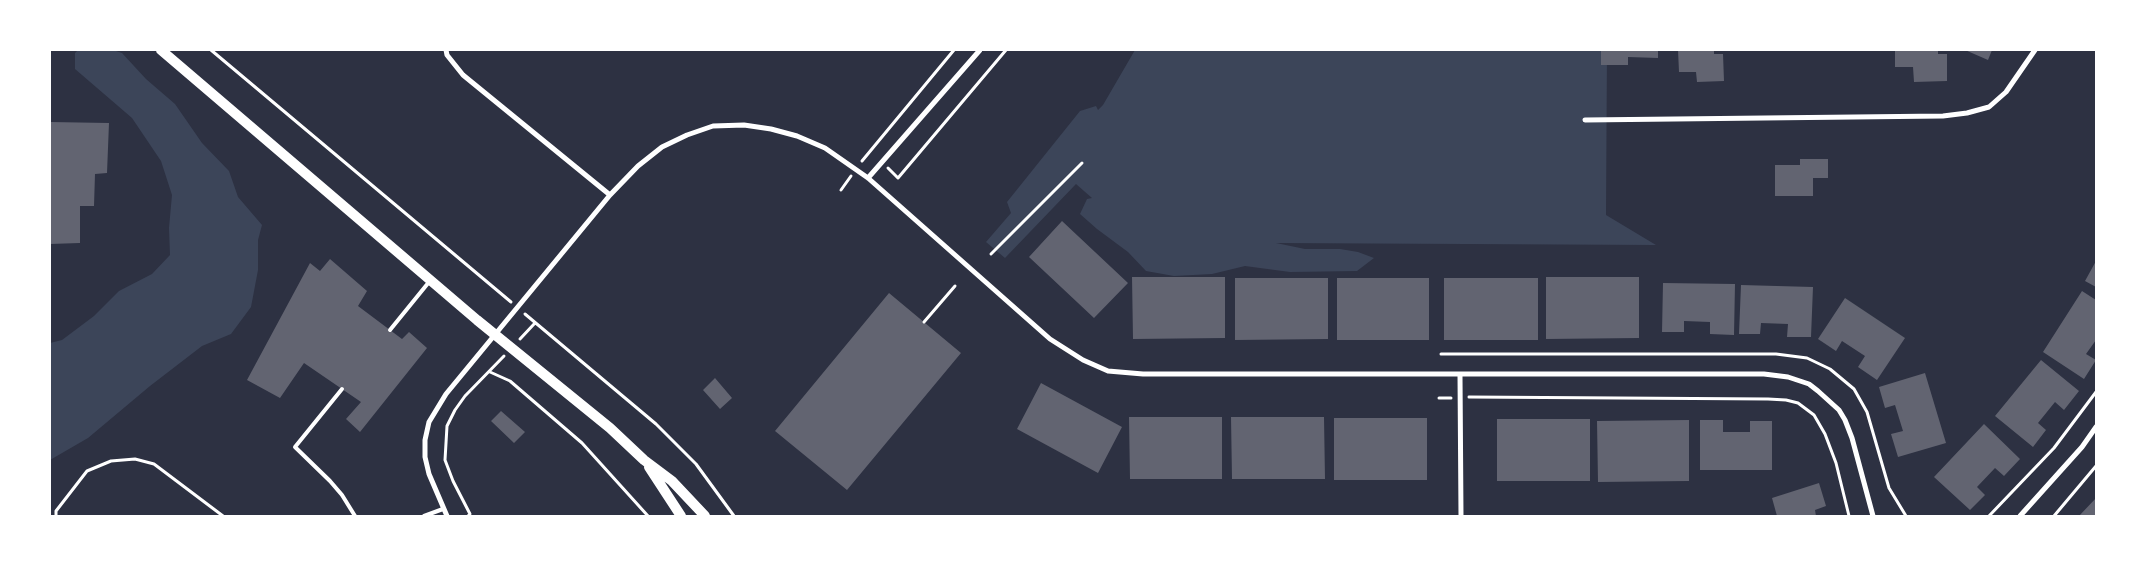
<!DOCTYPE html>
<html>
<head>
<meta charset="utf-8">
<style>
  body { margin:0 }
  #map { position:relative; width:2146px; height:566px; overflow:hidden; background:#2d3142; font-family:"Roboto Serif",serif }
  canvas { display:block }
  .frame { position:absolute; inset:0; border:51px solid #fff; pointer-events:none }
</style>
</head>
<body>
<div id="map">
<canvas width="2146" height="566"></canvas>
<div class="frame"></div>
</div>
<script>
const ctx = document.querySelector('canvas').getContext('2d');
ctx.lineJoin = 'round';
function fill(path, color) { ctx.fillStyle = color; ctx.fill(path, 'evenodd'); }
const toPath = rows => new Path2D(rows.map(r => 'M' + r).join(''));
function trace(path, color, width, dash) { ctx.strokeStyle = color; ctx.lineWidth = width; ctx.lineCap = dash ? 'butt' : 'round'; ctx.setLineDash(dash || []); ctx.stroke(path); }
fill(toPath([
  [78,50,113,50,122,53,146,79,175,104,202,143,229,171,238,197,262,225,258,240,258,270,251,307,231,334,202,346,150,386,88,438,50,460,50,343,62,340,94,316,119,291,152,274,170,255,169,228,172,195,161,161,132,118,75,69,75,53],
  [1135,50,1607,50,1606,215,1656,245,1276,243,1305,249,1340,249,1358,252,1374,258,1357,271,1290,272,1245,266,1212,274,1174,276,1146,271,1128,252,1097,229,1080,214,1087,199,1092,198,1076,184,1005,258,986,242,1011,213,1007,202,1080,111,1096,106,1098,110,1103,105]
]), '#3c4559');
fill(toPath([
  [1601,50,1658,50,1658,58,1628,57,1628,65,1601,65],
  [1678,50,1714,50,1714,54,1723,54,1724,81,1697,82,1696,72,1679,72],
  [1895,50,1938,50,1938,54,1947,54,1947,81,1914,82,1913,67,1895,67],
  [1965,50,1992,50,1988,60],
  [50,122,109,123,107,173,95,174,94,206,80,206,80,243,50,244],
  [1800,159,1828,159,1828,178,1813,178,1813,196,1775,196,1775,165,1800,165],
  [1062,221,1128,283,1094,318,1029,257],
  [330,259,367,291,358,306,402,339,409,332,427,348,360,432,346,419,361,402,304,363,280,398,247,380,310,263,320,271],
  [2096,261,2096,287,2085,281],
  [1132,277,1225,277,1225,338,1133,339],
  [1546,277,1639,277,1639,338,1546,339],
  [1235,278,1328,278,1328,339,1235,340],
  [1337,278,1429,278,1429,340,1337,340],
  [1444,278,1538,278,1538,340,1444,340],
  [1663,283,1735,284,1734,335,1710,334,1710,322,1684,321,1684,332,1662,332],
  [1741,285,1813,287,1811,337,1787,337,1788,324,1761,323,1760,334,1739,334],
  [2082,291,2096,300,2096,340,2086,354,2096,360,2084,379,2043,352],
  [889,293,961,353,847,490,775,431],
  [1845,298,1905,338,1877,380,1858,367,1865,356,1842,341,1836,351,1818,339],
  [2041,360,2079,391,2064,410,2055,402,2038,423,2046,430,2033,447,1995,416],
  [1925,373,1946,443,1898,457,1891,434,1903,431,1895,405,1885,408,1879,387],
  [715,378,732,398,720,409,703,390],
  [1041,383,1122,427,1098,473,1017,429],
  [501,411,525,432,514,443,491,421],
  [1129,417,1222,417,1222,479,1130,479],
  [1231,417,1324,417,1325,479,1232,479],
  [1334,418,1427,418,1427,480,1334,480],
  [1497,419,1590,419,1590,481,1497,481],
  [1689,420,1689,481,1598,482,1597,421],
  [1700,420,1723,420,1723,432,1750,432,1750,421,1772,421,1772,470,1700,470],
  [1984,424,2020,459,2004,476,1995,468,1977,487,1985,495,1970,510,1934,477],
  [1819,483,1826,506,1815,510,1816,516,1777,516,1772,498],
  [2096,498,2096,516,2079,516]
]), '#626471');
trace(toPath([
  [211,50,511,302],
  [862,161,954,50],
  [888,168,898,178,1006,50],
  [841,190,851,176],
  [991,254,1082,163],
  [525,314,656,424,696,464,734,516],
  [924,322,955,286],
  [520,339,535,323],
  [1441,354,1776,354,1807,358,1830,369,1854,389,1867,412,1889,488,1906,516],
  [490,372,510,381,582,443,648,516],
  [1469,397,1768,399,1786,400,1798,403,1814,415,1825,434,1836,463,1849,516],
  [1439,398,1451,398],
  [56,516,56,511,87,471,111,461,135,459,154,464,223,516],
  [468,516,470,514,453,481,445,460,447,426,455,410,465,396,504,356],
  [1989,516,2054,448,2096,392],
  [2054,516,2096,466]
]), '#fff', 3);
trace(toPath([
  [390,330,429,282],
  [342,389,295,447,330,481,342,495,355,516],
  [424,516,443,509]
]), '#fff', 4);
trace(toPath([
  [446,50,447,55,463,75,610,195],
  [1585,120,1943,116,1967,113,1989,107,2006,92,2035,50],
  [868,178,980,50],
  [1460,375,1461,516],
  [447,516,429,474,425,457,425,440,429,422,446,394,610,195,638,166,662,147,687,135,713,126,744,125,771,129,797,136,825,148,868,178,1050,339,1083,360,1108,371,1143,374,1764,374,1788,377,1809,384,1818,391,1839,410,1845,420,1852,438,1873,516],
  [2020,516,2082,447,2096,427]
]), '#fff', 5);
trace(toPath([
  [161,50,477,320,610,428,644,460,672,481,705,516],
  [649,467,681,516]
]), '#fff', 10);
</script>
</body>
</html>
